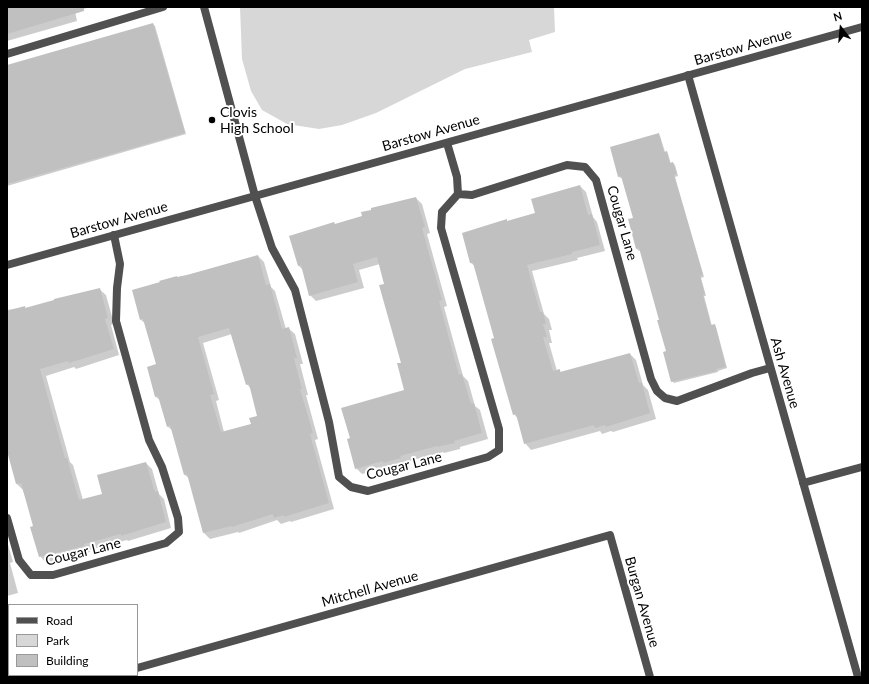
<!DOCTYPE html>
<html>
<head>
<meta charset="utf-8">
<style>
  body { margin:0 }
  #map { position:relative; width:869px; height:684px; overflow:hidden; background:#fff; font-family:Lato,sans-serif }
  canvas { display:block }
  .frame { position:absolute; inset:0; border:8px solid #000; pointer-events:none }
  .legend { position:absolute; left:8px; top:604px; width:130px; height:72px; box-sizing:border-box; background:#fff; border:1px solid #999; margin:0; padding:5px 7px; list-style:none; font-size:12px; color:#000 }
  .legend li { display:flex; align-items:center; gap:8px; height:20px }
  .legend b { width:20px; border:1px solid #999 }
  .north { position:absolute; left:821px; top:8px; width:40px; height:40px; -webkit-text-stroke:3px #fff; paint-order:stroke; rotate:344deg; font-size:11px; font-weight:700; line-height:16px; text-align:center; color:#000 }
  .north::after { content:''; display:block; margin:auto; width:14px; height:18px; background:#000; clip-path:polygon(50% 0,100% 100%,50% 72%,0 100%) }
</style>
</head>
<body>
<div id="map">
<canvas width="869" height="684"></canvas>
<div class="frame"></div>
<ul class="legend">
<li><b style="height:5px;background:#505050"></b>Road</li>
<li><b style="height:11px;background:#d7d7d7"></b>Park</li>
<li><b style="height:11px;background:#c0c0c0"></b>Building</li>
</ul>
<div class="north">N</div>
</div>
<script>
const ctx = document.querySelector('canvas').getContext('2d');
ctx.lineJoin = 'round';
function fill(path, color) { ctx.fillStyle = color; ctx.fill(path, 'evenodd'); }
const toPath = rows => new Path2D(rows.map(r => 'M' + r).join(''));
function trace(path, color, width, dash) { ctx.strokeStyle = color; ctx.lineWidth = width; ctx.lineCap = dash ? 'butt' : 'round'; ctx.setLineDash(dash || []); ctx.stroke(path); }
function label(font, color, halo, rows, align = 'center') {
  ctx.font = font + ' Lato,sans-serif'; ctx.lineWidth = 4; ctx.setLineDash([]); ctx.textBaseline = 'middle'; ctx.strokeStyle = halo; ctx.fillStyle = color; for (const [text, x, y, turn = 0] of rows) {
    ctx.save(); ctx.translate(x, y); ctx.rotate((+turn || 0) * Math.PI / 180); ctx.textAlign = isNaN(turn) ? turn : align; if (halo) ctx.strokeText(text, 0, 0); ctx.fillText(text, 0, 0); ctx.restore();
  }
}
fill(toPath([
  [240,7,554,7,555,32,529,40,532,52,465,69,376,113,342,125,319,129,287,124,262,110,251,91,242,59]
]), '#d7d7d7');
fill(toPath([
  [7,7,91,7,75,11,77,21,7,41],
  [153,24,155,26,186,134,7,186,7,66],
  [658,135,660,136,665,152,667,152,668,154,671,164,673,163,675,165,678,176,675,177,704,277,701,278,706,296,704,296,712,326,714,325,716,327,727,368,718,371,718,372,674,383,672,381,661,321,641,250,639,251,637,249,629,220,634,218,623,178,621,178,619,177,611,148],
  [580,186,586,192,593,217,597,222,605,251,577,258,578,260,532,271,544,314,549,319,552,330,549,330,552,343,549,343,557,371,559,370,562,373,630,354,636,360,643,385,648,390,656,419,613,432,611,431,602,434,600,431,531,450,525,443,518,419,514,414,476,267,471,263,506,220,508,222,536,213],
  [416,198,422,204,430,233,427,234,447,306,444,307,463,376,468,381,475,406,480,410,488,439,460,447,460,449,444,453,443,452,406,462,406,464,390,468,389,467,362,474,356,468,351,439,405,391,402,364,380,264,359,270,364,288,316,301,310,295,303,270,299,266,291,237,364,216],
  [258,256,264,262,271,287,275,291,286,329,288,328,295,334,303,364,300,364,308,395,306,395,318,439,315,440,334,509,291,522,290,521,281,524,277,520,239,533,238,532,210,539,204,533,190,479,185,475,173,431,167,426,161,401,156,397,157,365,146,324,141,320,177,278],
  [232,334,247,384,251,389,259,416,252,424,224,432,216,401,219,400,203,343],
  [99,289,106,295,114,324,111,325,119,355,76,369,74,367,46,376,70,462,73,465,83,500,103,494,146,463,152,469,159,494,164,499,171,528,128,541,127,540,89,550,90,552,46,563,40,556,35,527,23,490,17,484,7,447,7,310,25,307,26,309],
  [7,541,13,562,10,563,18,593,7,596]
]), '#0003');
fill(toPath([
  [7,7,84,7,84,11,7,34],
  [153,23,185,133,7,184,7,65],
  [659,133,664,152,667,151,670,163,673,162,677,174,674,175,703,275,700,276,705,294,703,295,711,325,715,324,726,367,716,369,717,371,671,382,663,352,666,351,657,320,659,320,639,248,636,249,628,219,633,218,621,176,618,177,610,147],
  [580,185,588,215,592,214,600,245,572,252,572,254,527,265,540,312,543,312,546,324,543,324,547,337,543,337,553,371,560,369,560,372,630,353,639,383,642,383,650,413,606,427,605,425,595,428,594,425,524,444,516,414,513,415,491,339,494,338,473,263,470,263,462,233,507,219,507,221,535,213,531,199],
  [416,197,425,227,422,228,442,300,439,301,459,375,462,374,471,404,474,403,482,433,454,441,455,443,437,447,437,446,400,456,401,458,383,463,383,461,355,469,347,439,350,438,341,408,404,390,397,363,401,363,379,285,384,284,377,257,353,264,358,282,309,296,301,265,298,266,289,236,334,222,335,224,362,216,361,212,371,210,371,208],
  [258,255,266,285,270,284,282,329,289,327,297,358,294,358,302,389,300,389,313,433,310,434,329,503,284,517,284,515,274,518,273,514,232,527,232,526,203,533,187,474,184,475,170,425,167,427,158,396,155,397,147,367,156,364,143,319,140,320,132,290,160,282,159,281,177,276,177,277,187,275],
  [229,328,246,385,249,384,257,416,249,418,251,424,221,432,210,395,214,394,198,337],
  [100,288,108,318,105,319,114,349,69,363,68,361,40,369,65,458,67,458,79,500,102,494,97,475,146,462,155,492,158,491,166,522,121,536,121,534,84,544,84,546,39,557,30,527,33,526,21,483,16,484,7,451,7,311,25,306,25,308,54,300,54,299]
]), '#c0c0c0');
trace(toPath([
  [204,7,255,196],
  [7,54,163,7]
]), '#505050', 8);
trace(toPath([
  [688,75,858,677],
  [458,194,472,195,567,165,585,167,596,180,651,379,657,391,665,398,677,401,752,373,770,368],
  [255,196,272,248,295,290,329,422,339,477,351,487,368,491,488,457,499,450,499,429,441,228,442,212,458,194,457,177,447,143],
  [803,483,862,467],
  [7,518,19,560,31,575,53,575,166,543,179,532,178,518,162,467,149,440,116,321,117,288,120,264,114,235],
  [137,668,610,535,650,677],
  [105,677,112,675]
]), '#505050', 8);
trace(toPath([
  [7,265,862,27]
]), '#505050', 8);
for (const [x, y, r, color] of [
  [212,120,4,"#000"]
]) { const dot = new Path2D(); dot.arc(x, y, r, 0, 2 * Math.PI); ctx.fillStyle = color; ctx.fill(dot); trace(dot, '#fff', 1.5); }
label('14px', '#000', '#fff', [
  ["Barstow Avenue",743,47,-16],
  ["Barstow Avenue",431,133,-16],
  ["Barstow Avenue",119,220,-16],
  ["Cougar Lane",622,223,74],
  ["Ash Avenue",785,373,74],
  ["Cougar Lane",404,466,-14],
  ["Cougar Lane",83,552,-14],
  ["Mitchell Avenue",370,589,-16],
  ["Burgan Avenue",642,602,74]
]);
label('14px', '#000', '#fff', [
  ["Clovis",220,112],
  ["High School",220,128]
], 'left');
</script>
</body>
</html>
